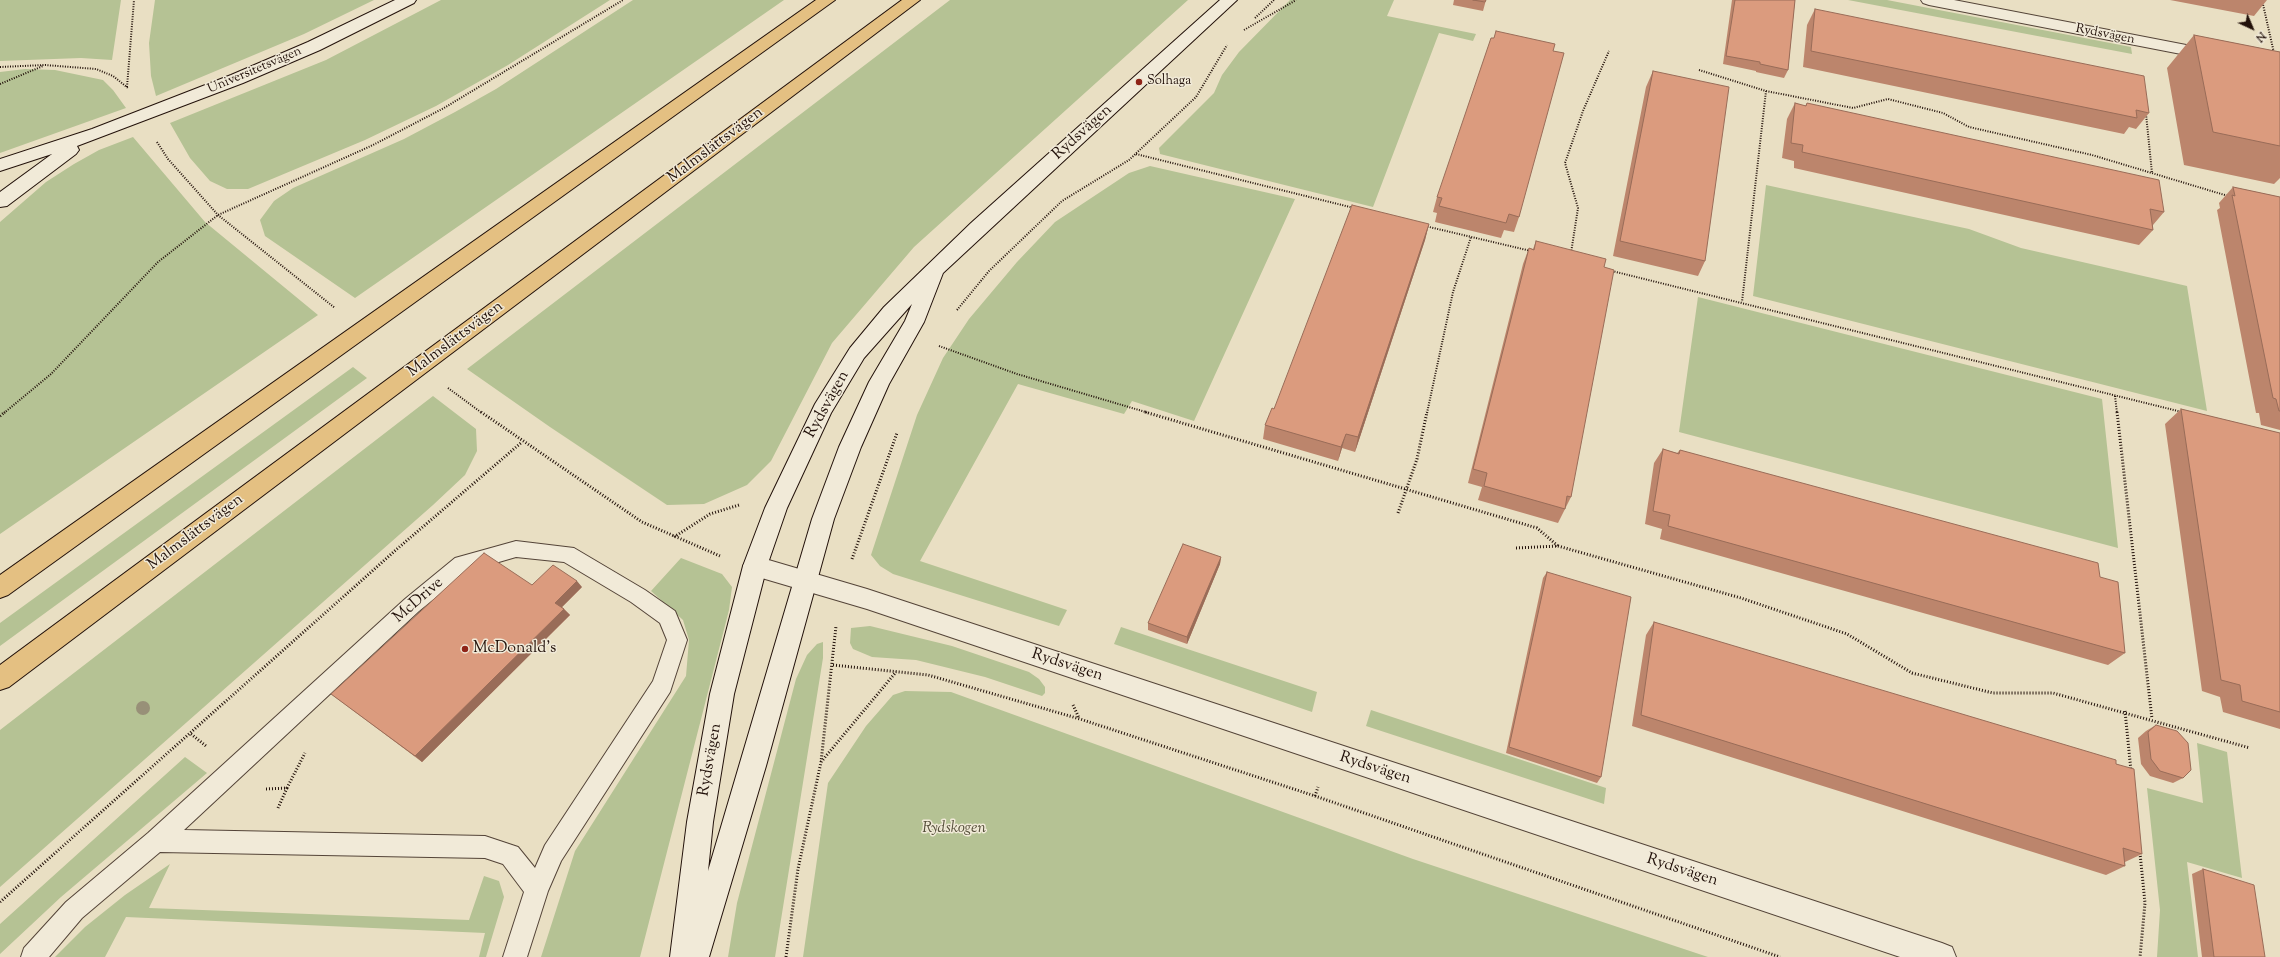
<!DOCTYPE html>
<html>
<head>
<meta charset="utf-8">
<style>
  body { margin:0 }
  #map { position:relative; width:2280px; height:957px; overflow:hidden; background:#e9dfc3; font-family:"Sorts Mill Goudy",serif }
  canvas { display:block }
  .north { position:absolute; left:2232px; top:8px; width:40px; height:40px; -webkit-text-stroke:3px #f1ead8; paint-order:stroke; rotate:136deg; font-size:11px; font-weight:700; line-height:16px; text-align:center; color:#22110a }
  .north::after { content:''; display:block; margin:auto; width:14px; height:18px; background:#22110a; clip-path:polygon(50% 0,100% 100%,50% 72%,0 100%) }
</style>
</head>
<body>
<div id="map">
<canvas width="2280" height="957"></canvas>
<div class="north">N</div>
</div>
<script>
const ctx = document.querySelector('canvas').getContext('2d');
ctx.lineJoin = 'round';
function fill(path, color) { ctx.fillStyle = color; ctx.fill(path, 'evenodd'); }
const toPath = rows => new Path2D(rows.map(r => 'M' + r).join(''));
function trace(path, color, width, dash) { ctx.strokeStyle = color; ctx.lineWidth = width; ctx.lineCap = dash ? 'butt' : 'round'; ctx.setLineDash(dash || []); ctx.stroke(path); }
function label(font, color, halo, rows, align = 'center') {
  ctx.font = font + ' "Sorts Mill Goudy",serif'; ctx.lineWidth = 3; ctx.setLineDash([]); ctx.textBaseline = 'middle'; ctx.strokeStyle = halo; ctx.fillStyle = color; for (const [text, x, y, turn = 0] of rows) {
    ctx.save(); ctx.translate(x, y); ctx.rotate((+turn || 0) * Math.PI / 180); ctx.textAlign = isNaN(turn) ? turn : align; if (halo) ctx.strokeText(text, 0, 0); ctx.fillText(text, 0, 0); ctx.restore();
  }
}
fill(toPath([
  [0,0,121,0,112,60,81,58,0,61],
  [155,0,374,0,304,34,156,96,151,76,149,43],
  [441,0,610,0,508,65,436,106,365,140,248,189,227,189,210,181,190,158,170,123,326,60],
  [633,0,784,0,355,298,265,236,260,220,274,201,293,188,404,139,455,112,496,89],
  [950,0,1188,0,914,247,832,343,771,461,747,485,704,504,667,505,550,427,467,369],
  [1290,0,1394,0,1387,16,1476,34,1473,41,1439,33,1373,207,1160,154,1159,148,1214,93,1222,75,1239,52],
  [1848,0,1887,0,2131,47,2132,54],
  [25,69,55,70,103,80,113,90,126,108,0,153,0,72],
  [133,137,205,222,318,315,0,534,0,222,46,182,74,164,99,150],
  [1150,166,1295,199,1194,421,1132,401,1124,414,1018,384,920,561,1067,610,1059,626,893,574,880,566,871,555,917,415,943,358,969,319,1017,262,1055,222,1129,173],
  [1766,185,1969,229,2021,248,2187,286,2207,411,1753,296],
  [1698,297,2102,399,2118,548,1679,432],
  [353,367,367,378,0,646,0,623],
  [433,396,476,429,477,451,465,475,433,505,0,887,0,730],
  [681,558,722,574,732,587,729,610,640,957,541,957,575,851,686,676,689,640,683,620,651,591],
  [870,626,952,646,1029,672,1039,679,1045,687,1045,693,1042,696,985,677,916,660,872,657,853,649,850,643,851,628],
  [1121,627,1317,692,1312,712,1114,644],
  [823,642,823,658,775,957,728,957,737,903,796,679,807,655,817,644],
  [905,691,951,692,1413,859,1708,957,803,957,828,783,866,726,893,695],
  [1371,710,1606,788,1604,804,1366,726],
  [2197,743,2227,752,2242,878,2187,862,2198,957,2157,957,2160,910,2147,788,2203,803],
  [185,757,207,773,61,897,0,954,0,924],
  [170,864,149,908,469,920,484,876,499,881,504,897,486,957,479,957,485,933,126,917,105,957,55,957,85,927,125,895]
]), '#b5c294');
const lane = toPath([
  [516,541,574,548,645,590,675,611,687,640,670,692,561,861,548,891,527,957,503,957,524,892,503,864,485,858,160,852,82,918,49,957,21,957,24,948,66,902,148,833,405,599,455,558,516,541],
  [516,557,564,562,631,602,660,623,667,640,653,681,545,845,535,868,518,847,485,836,184,830,419,611,468,571,516,557]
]);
const street = toPath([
  [1921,0,1954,0,2212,50,2218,51,2220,55,2218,59,2212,60,1929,5,1923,3,1921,0],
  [755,556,867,589,1942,943,1952,947,1956,957,1900,957,867,609,755,576,747,573,743,566,747,559,755,556]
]);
const secondary = toPath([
  [395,0,416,0,414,3,320,50,243,83,77,146,79,150,76,154,7,206,0,207,0,192,52,154,0,171,0,159,92,129,231,75,308,42,395,0],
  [1220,0,1237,0,943,273,924,322,889,384,861,447,834,519,766,766,709,957,670,957,687,822,710,694,743,566,765,508,815,404,850,348,884,307,971,223,1220,0],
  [912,304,905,321,869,382,839,447,812,519,708,871,713,822,734,694,767,566,787,508,831,413,864,358,912,304]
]);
const highway = toPath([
  [816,0,835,0,8,595,0,598,0,575,816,0],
  [902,0,920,0,9,687,0,690,0,665,902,0]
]);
trace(lane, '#544438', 2);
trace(street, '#544438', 2);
trace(secondary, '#22110a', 2);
trace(highway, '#22110a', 2);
trace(toPath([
  [2262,0,2274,53],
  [1255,18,1274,0],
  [1244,30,1296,0],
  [0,67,45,65,96,69,113,76,128,88],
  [1699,70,1766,91,1742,302],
  [0,84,43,66],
  [127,87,134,0],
  [1766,91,1853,108,1888,99,1943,113,1969,127,2092,155,2228,196],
  [2146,114,2152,173],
  [157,142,168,159,218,215,335,308],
  [1136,154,1354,208],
  [1425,226,1531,251],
  [1571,253,1578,208,1565,163,1583,111,1609,51],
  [1612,271,2182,412],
  [957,310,989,271,1062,201,1129,160,1196,97,1227,45],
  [939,346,1017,374,1149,413],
  [448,388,482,413],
  [2115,396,2117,413],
  [4,413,51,374,158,262,218,215,373,145,444,108,623,0],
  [1427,413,1453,292,1471,237]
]), '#22110a', 2, [1, 1.5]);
trace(toPath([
  [481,412,642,522,720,556],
  [1145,412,1537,528,1558,546],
  [2117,412,2152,719],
  [0,416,5,412],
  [1398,513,1417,459,1427,412],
  [674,537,710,514,739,505],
  [1516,548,1558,546,1741,598,1847,634,1912,673,1993,693,2053,693,2250,748],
  [852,559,897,433],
  [833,665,928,675,1080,719,1315,796,1780,957],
  [1073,705,1079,718],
  [2125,711,2131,771],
  [191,734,206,746],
  [821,762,896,672],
  [266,789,287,788,305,753],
  [1315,796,1318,787],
  [278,808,287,788],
  [2140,853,2145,903,2140,957],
  [0,902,397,549,522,442],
  [786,957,798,869,821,762,836,626]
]), '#22110a', 3, [1, 2]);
fill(lane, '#f1ead8');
fill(street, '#f1ead8');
fill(secondary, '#f1ead8');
fill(highway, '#e4c082');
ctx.fillStyle = '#989078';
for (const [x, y] of [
  [143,708]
]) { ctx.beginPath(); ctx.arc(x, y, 7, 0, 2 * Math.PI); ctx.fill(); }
fill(toPath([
  [1454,0,1486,0,1483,11,1453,5],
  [1732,0,1795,0,1788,70,1784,78,1756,72,1756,71,1723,64],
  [2170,0,2267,0,2254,16],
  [1815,9,2149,113,2136,129,2129,127,2124,134,1803,67,1807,25],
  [2194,35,2280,52,2280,178,2274,184,2184,165,2167,68],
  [1553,51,1519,217,1514,232,1504,230,1501,238,1435,222,1437,213,1433,212,1437,197],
  [1653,71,1705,261,1698,276,1613,256,1646,87],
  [1795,103,1805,106,1807,103,2164,212,2153,225,2153,230,2139,245,1794,168,1794,161,1782,158,1787,119],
  [2233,187,2280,197,2280,430,2261,425,2259,413,2256,413,2217,210,2220,208,2219,203],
  [1429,224,1425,240,1355,452,1342,448,1338,461,1263,439,1265,425,1274,409],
  [1536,241,1604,267,1571,497,1558,523,1478,500,1482,487,1468,483,1523,264,1529,248,1533,249],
  [2181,409,2280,433,2280,729,2223,712,2220,697,2202,691,2165,424],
  [1663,449,1677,453,1680,450,2100,577,2125,653,2108,665,1660,539,1662,529,1645,524,1654,463],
  [1221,557,1220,564,1187,644,1148,630,1148,623],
  [1547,572,1601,777,1597,783,1506,753,1543,578],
  [582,587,562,607,570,615,422,762,331,694],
  [1654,622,2116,764,2142,854,2125,862,2125,866,2106,875,1632,726,1646,635],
  [2156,725,2183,778,2173,783,2150,776,2141,764,2138,738,2146,731],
  [2203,869,2265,957,2202,957,2192,874]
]), '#bc856c');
fill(toPath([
  [1429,224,1425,240,1355,452,1358,437],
  [1346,434,1342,448,1338,461,1341,447],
  [1221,557,1220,564,1187,644,1187,637],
  [577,581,582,587,560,609,555,603],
  [564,609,570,615,422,762,415,756]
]), '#996c58');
const building = toPath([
  [1473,0,1486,0,1485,2,1473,0],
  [1735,0,1795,0,1788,70,1760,64,1760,62,1726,56,1735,0],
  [1815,9,2144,76,2149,113,2136,110,2137,118,1811,51,1815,9],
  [1496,31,1555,44,1553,51,1564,53,1519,217,1509,214,1506,223,1439,206,1442,198,1437,197,1491,38,1494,38,1496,31],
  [2194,35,2280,52,2280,146,2213,132,2194,35],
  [1653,71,1729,87,1705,261,1620,241,1653,71],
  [1795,103,1806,106,1807,103,2159,180,2164,212,2150,209,2153,230,1802,152,1803,145,1791,143,1795,103],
  [2233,187,2280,197,2280,411,2279,411,2276,399,2273,398,2232,195,2235,196,2233,187],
  [1352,205,1429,224,1358,437,1346,434,1341,447,1265,425,1272,408,1274,409,1352,205],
  [1536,241,1606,259,1604,267,1614,270,1571,497,1567,496,1565,509,1484,486,1487,473,1473,469,1529,248,1534,250,1536,241],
  [2181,409,2280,433,2280,712,2242,701,2240,685,2221,680,2181,409],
  [1663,449,1679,454,1680,450,2098,563,2100,577,2118,582,2125,653,1668,526,1670,515,1653,511,1663,449],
  [1183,544,1221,557,1187,637,1148,623,1183,544],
  [484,553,532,585,553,565,577,581,555,603,564,609,415,756,331,694,484,553],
  [1547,572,1631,597,1601,777,1509,747,1547,572],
  [1654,622,2116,760,2116,764,2134,769,2142,854,2123,848,2125,866,1641,715,1654,622],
  [2156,725,2177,731,2188,743,2191,770,2183,778,2160,771,2151,759,2148,732,2156,725],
  [2203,869,2254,885,2265,957,2214,957,2203,869]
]);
fill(building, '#db9b7e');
trace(building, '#996c58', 1);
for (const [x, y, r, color] of [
  [1139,82,4,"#8f2418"],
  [465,649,4,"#8f2418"]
]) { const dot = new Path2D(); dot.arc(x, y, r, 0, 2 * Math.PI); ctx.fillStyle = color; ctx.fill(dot); trace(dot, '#f1ead8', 1.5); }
label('13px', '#22110a', '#f1ead8', [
  ["Rydsvägen",2105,35,11],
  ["Universitetsvägen",255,71,-23]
]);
label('13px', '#22110a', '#f1ead8', [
  ["Solhaga",1147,82]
], 'left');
label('16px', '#22110a', '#f1ead8', [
  ["Rydsvägen",1083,133,-42],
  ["Malmslättsvägen",716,146,-37],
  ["Malmslättsvägen",456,340,-37],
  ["Rydsvägen",828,405,-61],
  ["Malmslättsvägen",196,533,-37],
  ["McDrive",419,601,-41],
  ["Rydsvägen",1067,666,18],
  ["Rydsvägen",711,760,-80],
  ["Rydsvägen",1375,769,18],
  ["Rydsvägen",1682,871,18]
]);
label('16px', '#22110a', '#f1ead8', [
  ["McDonald's",473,649]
], 'left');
label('italic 16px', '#554f3a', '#f1ead8', [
  ["Rydskogen",954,829]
]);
</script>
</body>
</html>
